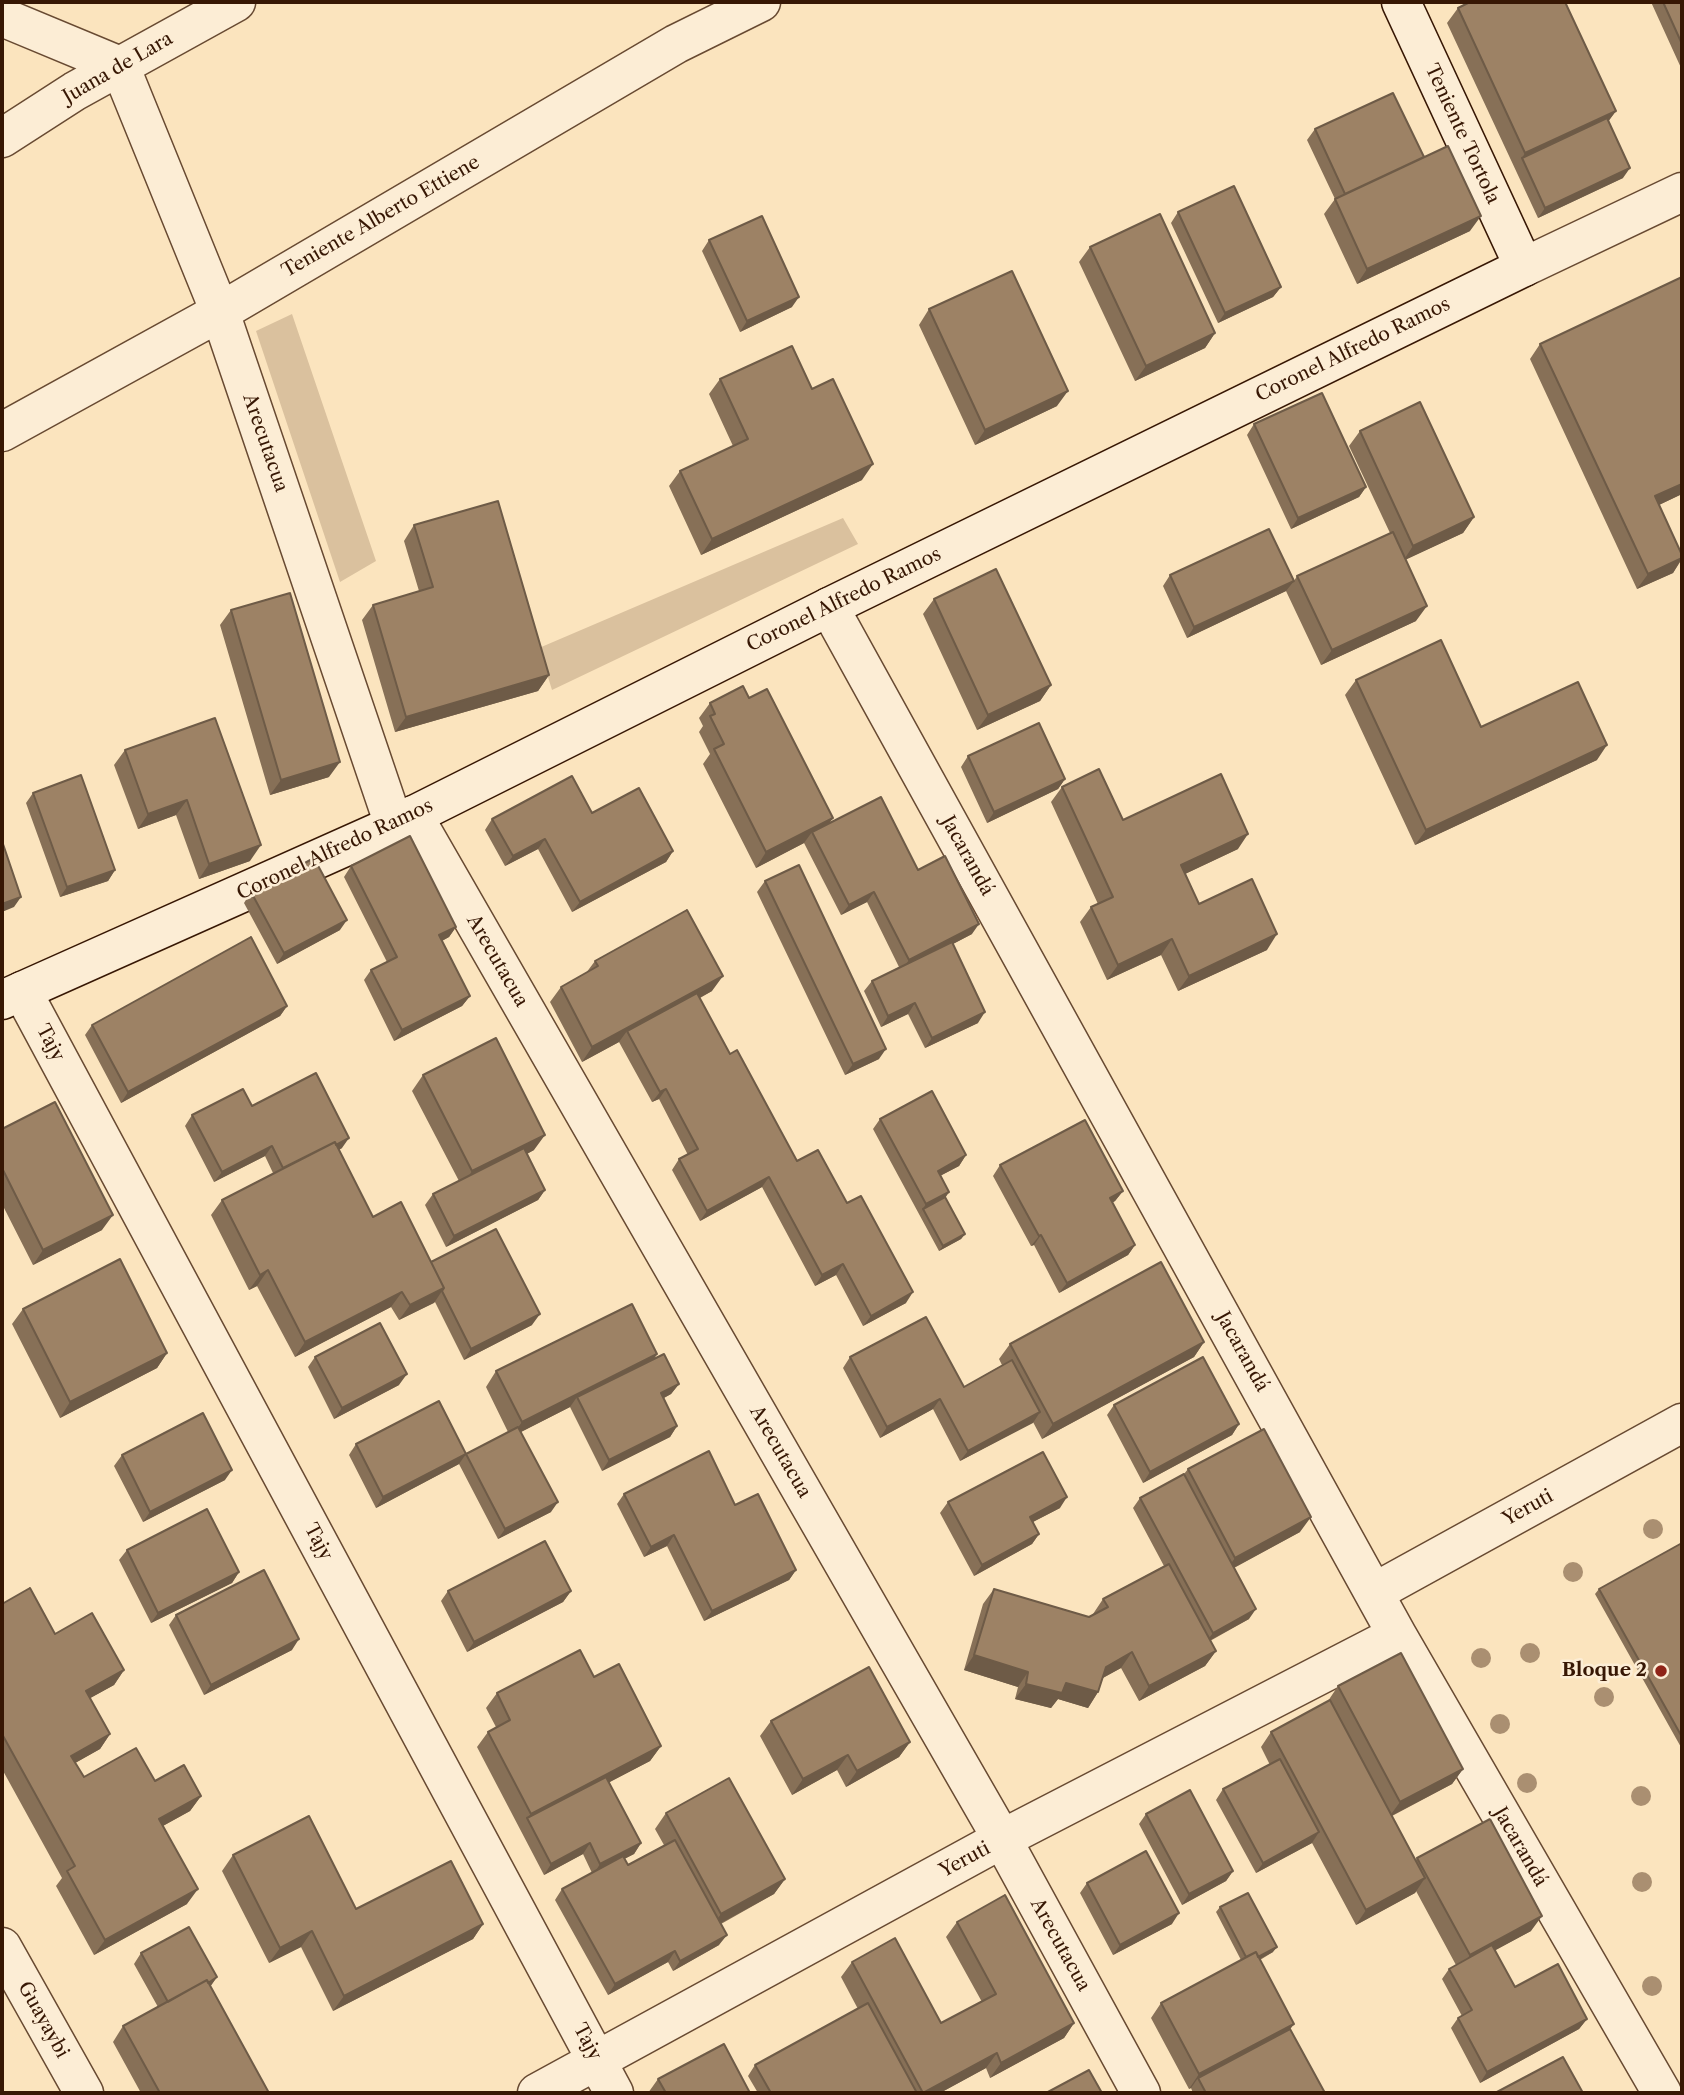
<!DOCTYPE html>
<html>
<head>
<meta charset="utf-8">
<style>
  body { margin:0 }
  #map { position:relative; width:1684px; height:2095px; overflow:hidden; background:#fbe4be; font-family:"Libre Caslon Text",serif }
  canvas { display:block }
  .frame { position:absolute; inset:0; border:4px solid #371704; pointer-events:none }
</style>
</head>
<body>
<div id="map">
<canvas width="1684" height="2095"></canvas>
<div class="frame"></div>
</div>
<script>
const ctx = document.querySelector('canvas').getContext('2d');
ctx.lineJoin = 'round';
function fill(path, color) { ctx.fillStyle = color; ctx.fill(path, 'evenodd'); }
const toPath = rows => new Path2D(rows.map(r => 'M' + r).join(''));
function trace(path, color, width, dash) { ctx.strokeStyle = color; ctx.lineWidth = width; ctx.lineCap = dash ? 'butt' : 'round'; ctx.setLineDash(dash || []); ctx.stroke(path); }
function label(font, color, halo, rows, align = 'center') {
  ctx.font = font + ' "Libre Caslon Text",serif'; ctx.lineWidth = 5; ctx.setLineDash([]); ctx.textBaseline = 'middle'; ctx.strokeStyle = halo; ctx.fillStyle = color; for (const [text, x, y, turn = 0] of rows) {
    ctx.save(); ctx.translate(x, y); ctx.rotate((+turn || 0) * Math.PI / 180); ctx.textAlign = isNaN(turn) ? turn : align; if (halo) ctx.strokeText(text, 0, 0); ctx.fillText(text, 0, 0); ctx.restore();
  }
}
fill(toPath([
  [292,314,376,561,340,582,256,331],
  [843,518,858,544,552,690,539,648]
]), '#dac19e');
const minor = toPath([
  [2,17,120,66,220,312,394,825],
  [2,138,75,91,236,2],
  [2,432,220,312,676,44,761,2],
  [413,815,1002,1839,1141,2093],
  [1375,1592,1682,1423],
  [2,1947,84,2093]
]);
const tertiary = toPath([
  [1524,267,1682,192],
  [829,607,1397,1635,1662,2093],
  [22,991,614,2093],
  [537,2093,1002,1839,1397,1635]
]);
const secondary = toPath([
  [2,1000,394,825,829,607,1524,267,1401,2]
]);
trace(minor, '#684a32', 41);
trace(tertiary, '#684a32', 41);
trace(secondary, '#371704', 41);
trace(minor, '#fcedd5', 38);
trace(tertiary, '#fcedd5', 38);
trace(secondary, '#fcedd5', 38);
ctx.fillStyle = '#aa8f71';
for (const [x, y] of [
  [1653,1529],
  [1573,1572],
  [1530,1653],
  [1481,1658],
  [1604,1697],
  [1500,1724],
  [1527,1783],
  [1641,1796],
  [1642,1882],
  [1652,1986]
]) { ctx.beginPath(); ctx.arc(x, y, 10, 0, 2 * Math.PI); ctx.fill(); }
fill(toPath([
  [1651,2,1682,2,1682,70],
  [1458,8,1616,111,1608,121,1623,178,1538,218,1447,23],
  [1315,129,1424,157,1470,231,1357,284,1324,214,1335,199,1307,140],
  [1178,212,1281,287,1273,297,1218,323,1171,223],
  [709,240,792,307,740,332,702,251],
  [1090,247,1215,333,1205,348,1135,381,1079,262],
  [1682,277,1682,494,1659,505,1682,555,1682,559,1673,573,1637,589,1530,359,1540,344],
  [929,309,1057,406,975,445,919,325],
  [720,379,812,389,862,480,701,555,669,486,680,471,733,446,709,394],
  [1254,424,1366,487,1359,497,1291,529,1247,435],
  [1360,431,1474,517,1463,533,1406,559,1416,621,1321,665,1286,591,1187,638,1163,586,1170,575,1294,581,1297,576,1390,533,1349,446],
  [414,525,549,675,538,691,395,732,362,620,373,605,419,591,404,541],
  [934,599,1051,685,1040,701,977,730,923,614],
  [231,610,329,777,270,795,220,625],
  [1356,680,1481,727,1597,760,1415,845,1345,695],
  [749,698,830,823,918,870,972,934,953,944,978,1023,925,1048,908,1014,881,1027,864,991,872,981,899,967,867,902,841,915,804,843,756,868,703,764,710,754,699,732,703,726,699,718,710,703],
  [215,718,250,861,199,879,176,815,138,829,114,765,125,750],
  [968,756,1065,779,1058,789,987,823,961,767],
  [1062,787,1123,820,1238,849,1185,874,1199,904,1267,950,1178,991,1161,955,1107,980,1080,922,1091,907,1098,904,1051,802],
  [33,793,115,870,108,881,60,897,26,803],
  [592,813,673,851,666,862,572,912,538,849,505,866,485,830,492,819],
  [351,866,456,927,449,937,442,941,470,996,462,1006,394,1041,364,980,371,970,387,962,344,877],
  [765,881,879,1059,845,1075,757,892],
  [251,892,340,930,277,964,244,903],
  [595,961,712,991,700,998,730,1054,797,1161,847,1203,906,1303,863,1326,836,1275,815,1286,762,1187,700,1221,672,1170,679,1159,688,1155,659,1099,652,1102,619,1042,582,1062,550,1002,561,987,586,973],
  [287,1006,280,1016,121,1103,85,1035,92,1025],
  [423,1075,534,1150,527,1154,545,1190,538,1200,446,1247,425,1205,433,1194,459,1181,412,1091],
  [252,1106,342,1148,339,1150,373,1217,431,1262,532,1325,464,1360,435,1302,399,1320,391,1307,295,1357,257,1286,249,1290,211,1215,222,1200,273,1173,265,1156,214,1182,185,1126,192,1115],
  [880,1119,966,1155,959,1166,940,1176,949,1192,945,1197,965,1234,961,1239,939,1251,873,1129],
  [2,1129,102,1230,33,1265,2,1204],
  [1000,1165,1123,1191,1115,1201,1112,1203,1135,1245,1128,1255,1059,1293,1034,1245,1031,1246,993,1176],
  [23,1309,167,1353,157,1368,60,1418,12,1324],
  [1204,1342,1194,1357,1042,1439,1033,1422,960,1461,933,1409,880,1438,843,1368,850,1357,964,1387,1002,1365,999,1359,1010,1344],
  [657,1354,654,1359,679,1384,671,1394,664,1398,677,1426,670,1437,602,1471,570,1407,521,1432,551,1512,498,1539,459,1464,376,1508,349,1455,356,1444,466,1454,508,1432,486,1387,496,1371],
  [315,1357,399,1385,334,1419,308,1367],
  [1114,1405,1239,1424,1232,1435,1143,1483,1107,1415],
  [122,1455,225,1480,143,1522,114,1466],
  [1188,1469,1300,1532,1234,1568,1249,1619,1210,1641,1216,1651,1205,1666,1139,1701,1121,1668,1103,1678,1098,1692,1088,1708,1058,1699,1051,1708,1015,1699,1018,1687,964,1670,983,1604,994,1589,1089,1617,1093,1615,1093,1614,1103,1599,1164,1566,1133,1508,1140,1498,1184,1474],
  [624,1494,796,1570,789,1580,704,1621,667,1546,644,1557,617,1504],
  [948,1502,1060,1508,1033,1522,1039,1534,1032,1544,974,1576,940,1513],
  [1682,1543,1682,1749,1595,1594,1599,1589],
  [127,1550,239,1572,232,1583,151,1623,119,1560],
  [448,1591,571,1591,563,1602,467,1652,441,1601],
  [2,1604,55,1634,124,1670,114,1685,90,1698,110,1734,100,1749,75,1763,84,1777,155,1781,201,1796,190,1811,163,1826,187,1904,94,1955,56,1886,62,1878,2,1769],
  [176,1615,292,1650,204,1695,169,1625],
  [594,1677,661,1746,650,1761,609,1782,641,1843,634,1854,624,1859,628,1865,664,1845,655,1829,666,1813,785,1879,774,1894,721,1924,719,1945,673,1971,668,1962,608,1995,555,1900,562,1889,592,1873,583,1854,544,1875,477,1747,488,1732,496,1727,486,1708,497,1693],
  [1338,1686,1463,1769,1452,1784,1392,1816,1416,1860,1417,1858,1531,1931,1495,1950,1515,1987,1587,2019,1579,2029,1480,2083,1451,2028,1458,2018,1462,2016,1442,1979,1449,1969,1456,1965,1416,1891,1415,1893,1356,1925,1312,1843,1256,1873,1216,1800,1223,1789,1270,1765,1261,1747,1271,1732,1328,1701],
  [771,1721,910,1742,899,1757,846,1787,837,1770,792,1795,760,1736],
  [1146,1814,1233,1871,1226,1881,1182,1905,1139,1824],
  [233,1855,356,1909,483,1924,473,1939,333,2011,301,1947,269,1963,222,1871],
  [1087,1883,1172,1924,1113,1955,1080,1893],
  [1220,1907,1273,1952,1260,1960,1290,2029,1325,2093,1193,2093,1191,2088,1189,2089,1151,2018,1161,2003,1241,1960,1216,1912],
  [957,1922,1074,2023,1064,2038,990,2078,986,2068,940,2093,758,2093,748,2076,755,2065,858,2009,841,1977,852,1962,941,2023,982,2002,946,1937],
  [141,1953,217,1977,210,1987,269,2093,141,2093,113,2042,123,2026,158,2007,134,1964],
  [658,2079,750,2093,648,2093]
]), '#877057');
fill(toPath([
  [1616,111,1605,126,1522,158,1525,153],
  [1630,168,1623,178,1538,218,1545,208],
  [1481,216,1470,231,1357,284,1367,269],
  [1281,287,1273,297,1218,323,1225,313],
  [799,297,792,307,740,332,747,321],
  [1215,333,1205,348,1135,381,1146,366],
  [1068,391,1057,406,975,445,985,430],
  [873,464,862,480,701,555,712,539],
  [1682,484,1682,494,1644,512,1655,496],
  [1366,487,1359,497,1291,529,1298,518],
  [1474,517,1463,533,1403,561,1413,546],
  [1682,558,1673,573,1637,589,1648,574],
  [1294,581,1286,591,1187,638,1194,627],
  [1427,606,1416,621,1321,665,1332,650],
  [549,675,538,691,395,732,406,717],
  [1051,685,1040,701,977,730,988,715],
  [1607,745,1597,760,1415,845,1426,830],
  [340,762,329,777,270,795,281,780],
  [1065,779,1058,789,987,823,994,812],
  [187,800,176,815,138,829,148,814],
  [833,818,822,834,812,832,804,843,756,868,766,852],
  [1248,834,1238,849,1170,881,1181,865],
  [545,839,538,849,505,866,513,856],
  [261,845,250,861,199,879,209,864],
  [673,851,666,862,572,912,580,902],
  [115,870,108,881,60,897,67,887],
  [874,892,867,902,841,915,849,905],
  [21,897,14,907,2,912,2,904],
  [347,920,340,930,277,964,284,953],
  [979,924,972,934,901,971,909,960],
  [456,927,449,937,432,946,439,935],
  [1277,934,1267,950,1178,991,1189,976],
  [1172,939,1161,955,1107,980,1118,965],
  [723,976,712,991,629,1036,627,1031,619,1042,582,1062,592,1047],
  [470,996,462,1006,394,1041,402,1030],
  [915,1003,908,1014,881,1027,888,1016],
  [287,1006,280,1016,121,1103,128,1092],
  [985,1012,978,1023,925,1048,932,1038],
  [886,1049,879,1059,845,1075,853,1064],
  [666,1089,659,1099,652,1102,660,1092],
  [545,1135,534,1150,462,1187,472,1171],
  [349,1138,342,1148,277,1181,284,1171],
  [272,1146,265,1156,214,1182,222,1172],
  [966,1155,959,1166,930,1181,938,1171],
  [769,1177,762,1187,700,1221,707,1211],
  [545,1190,538,1200,446,1247,454,1236],
  [1123,1191,1115,1201,1102,1208,1110,1198],
  [949,1192,942,1203,923,1209,919,1215,926,1204],
  [113,1215,102,1230,33,1265,43,1250],
  [965,1234,961,1239,939,1251,943,1246],
  [1041,1235,1034,1245,1031,1246,1039,1236],
  [1135,1245,1128,1255,1059,1293,1067,1283],
  [843,1264,836,1275,815,1286,822,1275],
  [268,1270,257,1286,249,1290,260,1275],
  [444,1288,434,1303,399,1320,410,1305],
  [402,1292,391,1307,295,1357,305,1342],
  [913,1292,906,1303,863,1326,871,1316],
  [540,1314,532,1325,464,1360,471,1349],
  [1204,1342,1194,1357,1042,1439,1053,1424],
  [167,1353,157,1368,60,1418,70,1402],
  [657,1354,646,1370,577,1397,570,1407,511,1437,522,1422],
  [407,1374,399,1385,334,1419,342,1408],
  [679,1384,671,1394,654,1403,661,1393],
  [940,1399,933,1409,880,1438,887,1427],
  [1040,1412,1033,1423,960,1461,968,1451],
  [1239,1424,1232,1435,1143,1483,1150,1472],
  [677,1426,670,1437,602,1471,609,1460],
  [466,1454,459,1464,376,1508,383,1497],
  [232,1470,225,1480,143,1522,150,1512],
  [1067,1497,1060,1508,1023,1527,1030,1517],
  [558,1502,551,1512,498,1539,505,1529],
  [1311,1517,1300,1532,1224,1573,1235,1558],
  [1039,1534,1032,1544,974,1576,982,1565],
  [674,1535,667,1546,644,1557,651,1547],
  [796,1570,789,1580,704,1621,712,1611],
  [239,1572,232,1583,151,1623,158,1613],
  [571,1591,563,1602,467,1652,474,1642],
  [1256,1609,1249,1619,1205,1643,1213,1633],
  [299,1639,292,1650,204,1695,211,1685],
  [1216,1651,1205,1666,1139,1701,1149,1686],
  [1132,1652,1121,1668,1095,1682,1106,1667],
  [974,1655,1028,1672,1018,1687,964,1670],
  [124,1670,114,1685,76,1706,86,1691],
  [1066,1683,1098,1692,1088,1708,1058,1699,1051,1708,1015,1699,1026,1684],
  [110,1734,100,1749,61,1771,71,1756],
  [910,1742,899,1757,846,1787,857,1771],
  [661,1746,650,1761,530,1824,527,1818,531,1814],
  [848,1755,837,1770,792,1795,803,1779],
  [1463,1769,1452,1784,1389,1817,1400,1802],
  [201,1796,190,1811,148,1834,159,1819],
  [1319,1832,1312,1843,1256,1873,1263,1863],
  [590,1843,583,1854,544,1875,551,1864],
  [641,1843,634,1854,593,1875,600,1864],
  [1233,1871,1226,1881,1182,1905,1189,1894],
  [1425,1878,1415,1893,1356,1925,1366,1910],
  [785,1879,774,1894,710,1929,721,1914],
  [198,1889,187,1904,94,1955,105,1940],
  [1179,1913,1172,1924,1113,1955,1120,1945],
  [1542,1916,1531,1931,1459,1970,1470,1955],
  [483,1924,473,1939,333,2011,344,1996],
  [312,1931,301,1947,269,1963,280,1948],
  [727,1935,719,1945,673,1971,680,1961],
  [1277,1947,1273,1952,1245,1967,1249,1962],
  [675,1951,668,1962,608,1995,615,1984],
  [217,1977,209,1988,169,2004],
  [1587,2019,1579,2029,1480,2083,1487,2072],
  [1074,2023,1064,2038,990,2078,1001,2063],
  [1294,2024,1283,2039,1198,2078,1191,2088,1189,2089,1199,2074],
  [997,2053,986,2068,940,2093,923,2093]
]), '#6e5b47');
const building = toPath([
  [1470,2,1565,2,1616,111,1525,153,1458,8,1470,2],
  [1663,2,1682,2,1682,44,1663,2],
  [1393,93,1424,157,1345,194,1315,129,1393,93],
  [1607,118,1630,168,1545,208,1522,158,1607,118],
  [1448,146,1481,216,1367,269,1335,199,1448,146],
  [1234,186,1281,287,1225,313,1178,212,1234,186],
  [1160,214,1215,333,1146,366,1090,247,1160,214],
  [762,216,799,297,747,321,709,240,762,216],
  [1012,271,1068,391,985,430,929,309,1012,271],
  [1682,277,1682,484,1655,496,1682,555,1682,558,1648,574,1540,344,1682,277],
  [792,346,812,389,833,379,873,464,712,539,680,471,748,439,720,379,792,346],
  [1322,393,1366,487,1298,518,1254,424,1322,393],
  [1420,402,1474,517,1413,546,1360,431,1420,402],
  [498,501,549,675,406,717,373,605,433,587,414,525,498,501],
  [1269,529,1294,581,1194,627,1170,575,1269,529],
  [1393,532,1427,606,1332,650,1297,576,1393,532],
  [996,569,1051,685,988,715,934,599,996,569],
  [290,593,340,762,281,780,231,610,290,593],
  [1441,640,1481,727,1578,682,1607,745,1426,830,1356,680,1441,640],
  [743,686,749,698,767,689,833,818,766,852,714,749,724,744,710,716,715,714,710,703,743,686],
  [215,718,261,845,209,864,187,800,148,814,125,750,215,718],
  [1039,723,1065,779,994,812,968,756,1039,723],
  [1099,769,1123,820,1221,774,1248,834,1181,865,1199,904,1252,879,1277,934,1189,976,1172,939,1118,965,1091,907,1113,897,1062,787,1099,769],
  [81,775,115,870,67,887,33,793,81,775],
  [572,776,592,813,639,788,673,851,580,902,545,839,513,856,492,819,572,776],
  [881,797,918,870,945,856,979,924,909,960,874,892,849,905,812,832,881,797],
  [410,836,456,927,439,935,470,996,402,1030,371,970,397,957,351,866,410,836],
  [3,844,21,897,2,904,2,845,3,844],
  [314,858,347,920,284,953,251,892,314,858],
  [799,865,886,1049,853,1064,765,881,799,865],
  [687,910,723,976,592,1047,561,987,598,966,595,961,687,910],
  [251,937,287,1006,128,1092,92,1025,251,937],
  [952,942,985,1012,932,1038,915,1003,888,1016,872,981,952,942],
  [697,993,730,1054,737,1050,797,1161,818,1150,847,1203,861,1196,913,1292,871,1316,843,1264,822,1275,769,1177,707,1211,679,1159,698,1149,666,1089,660,1092,627,1031,697,993],
  [496,1038,545,1135,472,1171,423,1075,496,1038],
  [316,1073,349,1138,336,1145,335,1142,283,1168,272,1146,222,1172,192,1115,243,1089,252,1106,316,1073],
  [932,1091,966,1155,938,1171,949,1192,926,1204,880,1119,932,1091],
  [55,1102,113,1215,43,1250,2,1168,2,1129,55,1102],
  [1085,1120,1123,1191,1110,1198,1135,1245,1067,1283,1041,1235,1039,1236,1000,1165,1085,1120],
  [335,1142,373,1217,401,1202,444,1288,410,1305,402,1292,305,1342,268,1270,260,1275,222,1200,335,1142],
  [524,1148,545,1190,454,1236,433,1194,524,1148],
  [945,1197,965,1234,943,1246,923,1209,945,1197],
  [496,1229,540,1314,471,1349,442,1291,444,1288,431,1262,496,1229],
  [120,1259,167,1353,70,1402,23,1309,120,1259],
  [1161,1262,1204,1342,1053,1424,1010,1344,1161,1262],
  [632,1304,657,1354,522,1422,496,1371,632,1304],
  [926,1317,964,1387,1012,1360,1040,1412,968,1451,940,1399,887,1427,850,1357,926,1317],
  [380,1323,407,1374,342,1408,315,1357,380,1323],
  [664,1354,679,1384,661,1393,677,1426,609,1460,577,1397,664,1354],
  [1203,1357,1239,1424,1150,1472,1114,1405,1203,1357],
  [439,1401,466,1454,383,1497,356,1444,439,1401],
  [203,1413,232,1470,150,1512,122,1455,203,1413],
  [518,1427,558,1502,505,1529,466,1454,518,1427],
  [1264,1429,1311,1517,1235,1558,1188,1469,1264,1429],
  [709,1451,735,1505,758,1494,796,1570,712,1611,674,1535,651,1547,624,1494,709,1451],
  [1043,1452,1067,1497,1030,1517,1039,1534,982,1565,948,1502,1043,1452],
  [1184,1474,1256,1609,1213,1633,1140,1498,1184,1474],
  [207,1509,239,1572,158,1613,127,1550,207,1509],
  [545,1541,571,1591,474,1642,448,1591,545,1541],
  [1682,1543,1682,1737,1599,1589,1682,1543],
  [1169,1564,1216,1651,1149,1686,1132,1652,1106,1667,1098,1692,1066,1683,1062,1693,1026,1684,1028,1672,974,1655,994,1589,1089,1617,1108,1607,1103,1599,1169,1564],
  [264,1570,299,1639,211,1685,176,1615,264,1570],
  [30,1588,55,1634,92,1613,124,1670,86,1691,110,1734,71,1756,84,1777,136,1748,155,1781,184,1765,201,1796,159,1819,198,1889,105,1940,67,1871,75,1866,2,1734,2,1604,30,1588],
  [580,1650,594,1677,619,1664,661,1746,531,1814,488,1732,510,1720,497,1693,580,1650],
  [1401,1653,1463,1769,1400,1802,1338,1686,1401,1653],
  [869,1667,910,1742,857,1771,848,1755,803,1779,771,1721,869,1667],
  [1330,1700,1425,1878,1366,1910,1271,1732,1330,1700],
  [1280,1759,1319,1832,1263,1863,1223,1789,1280,1759],
  [606,1777,641,1843,600,1864,590,1843,551,1864,527,1818,606,1777],
  [729,1778,785,1879,721,1914,666,1813,729,1778],
  [1190,1790,1233,1871,1189,1894,1146,1814,1190,1790],
  [309,1816,356,1909,451,1861,483,1924,344,1996,312,1931,280,1948,233,1855,309,1816],
  [1490,1819,1542,1916,1470,1955,1417,1858,1490,1819],
  [675,1840,727,1935,680,1961,675,1951,615,1984,562,1889,623,1856,628,1865,675,1840],
  [1146,1851,1179,1913,1120,1945,1087,1883,1146,1851],
  [1248,1893,1277,1947,1258,1957,1256,1952,1246,1957,1220,1907,1248,1893],
  [1005,1895,1074,2023,1001,2063,997,2053,923,2093,852,1962,895,1938,941,2023,996,1994,957,1922,1005,1895],
  [189,1927,217,1977,208,1983,207,1980,168,2002,141,1953,189,1927],
  [1492,1945,1515,1987,1558,1964,1587,2019,1487,2072,1458,2018,1472,2010,1449,1969,1492,1945],
  [1256,1952,1294,2024,1199,2074,1161,2003,1256,1952],
  [207,1980,269,2093,160,2093,123,2026,207,1980],
  [868,2003,917,2093,771,2093,755,2065,868,2003],
  [1290,2029,1325,2093,1206,2093,1198,2078,1290,2029],
  [724,2044,750,2093,666,2093,658,2079,724,2044],
  [1563,2057,1583,2093,1495,2093,1563,2057],
  [1089,2070,1102,2093,1046,2093,1089,2070]
]);
fill(building, '#9d8265');
trace(building, '#6e5b47', 2);
for (const [x, y, r, color] of [
  [1661,1671,7,"#8f2418"]
]) { const dot = new Path2D(); dot.arc(x, y, r, 0, 2 * Math.PI); ctx.fillStyle = color; ctx.fill(dot); trace(dot, '#fcedd5', 2.5); }
label('19px', '#371704', '#fcedd5', [
  ["Juana de Lara",118,68,-30],
  ["Teniente Tortola",1462,134,65],
  ["Teniente Alberto Ettiene",381,217,-30],
  ["Coronel Alfredo Ramos",1353,350,-26],
  ["Arecutacua",265,443,71],
  ["Coronel Alfredo Ramos",844,600,-26],
  ["Coronel Alfredo Ramos",335,850,-25],
  ["Jacarandá",967,856,61],
  ["Arecutacua",497,961,60],
  ["Tajy",50,1043,62],
  ["Jacarandá",1242,1352,61],
  ["Arecutacua",780,1452,60],
  ["Yeruti",1528,1508,-29],
  ["Tajy",318,1542,62],
  ["Jacarandá",1520,1847,60],
  ["Yeruti",965,1860,-28],
  ["Arecutacua",1060,1945,61],
  ["Guayaybi",43,2020,61],
  ["Tajy",587,2042,62]
]);
label('bold 19px', '#371704', '#fcedd5', [
  ["Bloque 2",1647,1671]
], 'right');
</script>
</body>
</html>
